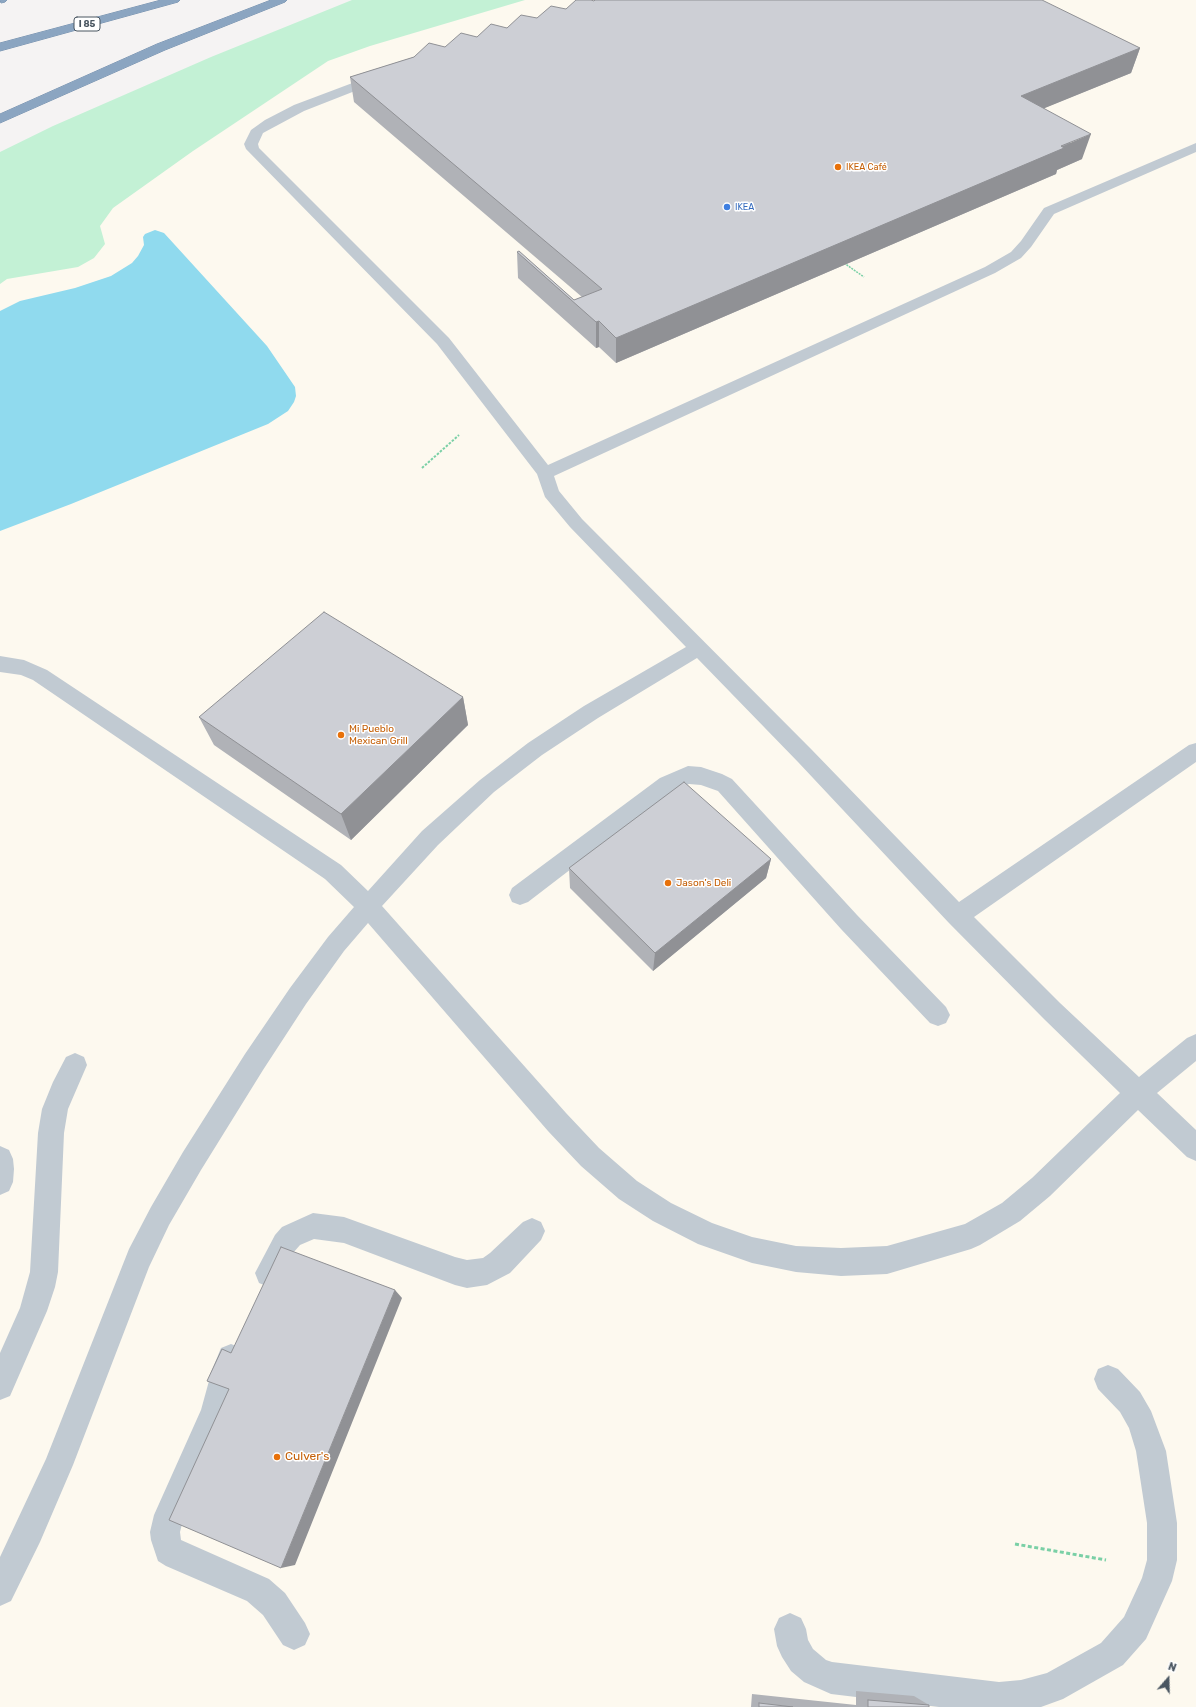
<!DOCTYPE html>
<html>
<head>
<meta charset="utf-8">
<style>
  body { margin:0 }
  #map { position:relative; width:1196px; height:1707px; overflow:hidden; background:#f5f3f3; font-family:Rubik,sans-serif }
  canvas { display:block }
  .north { position:absolute; left:1148px; top:1659px; width:40px; height:40px; -webkit-text-stroke:3px #fff; paint-order:stroke; rotate:20deg; font-size:11px; font-weight:700; line-height:16px; text-align:center; color:#4a5661 }
  .north::after { content:''; display:block; margin:auto; width:14px; height:18px; background:#4a5661; clip-path:polygon(50% 0,100% 100%,50% 72%,0 100%) }
</style>
</head>
<body>
<div id="map">
<canvas width="1196" height="1707"></canvas>
<div class="north">N</div>
</div>
<script>
const ctx = document.querySelector('canvas').getContext('2d');
ctx.lineJoin = 'round';
function fill(path, color) { ctx.fillStyle = color; ctx.fill(path, 'evenodd'); }
const toPath = rows => new Path2D(rows.map(r => 'M' + r).join(''));
function trace(path, color, width, dash) { ctx.strokeStyle = color; ctx.lineWidth = width; ctx.lineCap = dash ? 'butt' : 'round'; ctx.setLineDash(dash || []); ctx.stroke(path); }
function label(font, color, halo, rows, align = 'center') {
  ctx.font = font + ' Rubik,sans-serif'; ctx.lineWidth = 3; ctx.setLineDash([]); ctx.textBaseline = 'middle'; ctx.strokeStyle = halo; ctx.fillStyle = color; for (const [text, x, y, turn = 0] of rows) {
    ctx.save(); ctx.translate(x, y); ctx.rotate((+turn || 0) * Math.PI / 180); ctx.textAlign = isNaN(turn) ? turn : align; if (halo) ctx.strokeText(text, 0, 0); ctx.fillText(text, 0, 0); ctx.restore();
  }
}
fill(toPath([
  [440,0,1196,0,1196,1707,0,1707,0,234]
]), '#fdf9ef');
fill(toPath([
  [352,0,525,0,370,46,328,61,193,151,113,208,100,226,105,244,94,258,78,267,7,279,0,284,0,152,53,126,211,57]
]), '#c3f1d5');
fill(toPath([
  [155,230,164,233,267,346,295,387,296,396,294,402,288,411,268,424,71,504,0,531,0,311,20,301,75,288,111,276,132,263,138,256,144,245,143,237,145,234]
]), '#90daee');
const highway = toPath([
  [0,0,7,0,5,2,1,3,0,0],
  [161,0,180,0,178,2,0,51,0,43,161,0],
  [271,0,287,0,285,2,165,50,0,123,0,114,157,44,271,0]
]);
trace(highway, '#7690ad', 1);
trace(toPath([
  [844,263,864,277]
]), '#7ad0a6', 1.5, [2, 1]);
trace(toPath([
  [422,468,459,435]
]), '#7ad0a6', 2, [2.5, 1.5]);
trace(toPath([
  [1015,1544,1106,1560]
]), '#7ad0a6', 3, [4, 2.5]);
fill(toPath([
  [379,73,383,74,385,77,383,80,304,111,263,133,258,144,259,148,449,338,548,465,985,267,1011,252,1021,241,1044,208,1196,143,1196,152,1054,214,1031,247,1021,258,995,273,554,476,559,491,582,519,812,750,959,902,1189,745,1196,743,1196,762,974,917,1060,1003,1139,1077,1187,1038,1196,1034,1196,1061,1157,1093,1196,1130,1196,1161,1187,1157,1138,1110,1050,1196,1020,1221,980,1245,971,1249,887,1274,841,1276,796,1272,752,1263,698,1244,653,1221,619,1199,581,1166,548,1131,368,923,344,951,306,1004,263,1070,201,1170,169,1225,149,1267,73,1465,40,1542,11,1601,0,1606,0,1557,46,1459,129,1249,151,1207,183,1152,245,1054,290,988,328,937,354,907,325,879,33,680,21,675,0,672,0,656,24,660,47,670,341,865,368,891,422,831,480,780,528,743,584,706,686,647,570,527,545,497,537,474,437,344,246,149,244,144,251,130,265,120,294,105,379,73],
  [697,658,798,762,949,923,1044,1019,1120,1093,1032,1178,1002,1203,965,1224,887,1246,841,1248,796,1246,752,1237,712,1223,671,1203,637,1181,599,1148,566,1113,382,906,438,845,494,792,542,755,598,718,697,658],
  [688,766,701,767,722,774,732,779,857,915,946,1007,950,1015,946,1023,938,1026,930,1023,841,929,718,791,701,785,689,784,674,790,528,902,520,905,512,902,509,895,512,888,660,778,688,766],
  [75,1053,84,1057,87,1065,68,1109,64,1133,58,1272,55,1287,47,1311,10,1396,0,1400,0,1353,20,1308,30,1272,38,1133,42,1109,53,1082,66,1057,75,1053],
  [0,1146,9,1150,13,1159,14,1169,13,1182,9,1191,0,1195,0,1146],
  [313,1213,344,1217,455,1257,467,1260,483,1258,490,1253,523,1222,532,1218,541,1222,545,1231,541,1240,510,1273,487,1285,467,1288,455,1285,344,1243,314,1239,300,1245,293,1253,279,1283,269,1287,259,1283,255,1273,275,1235,282,1227,313,1213],
  [231,1344,241,1348,245,1358,240,1370,229,1412,184,1516,180,1532,181,1540,269,1579,285,1593,305,1623,310,1634,305,1645,294,1650,283,1645,263,1615,247,1601,166,1566,158,1561,151,1540,150,1532,154,1515,201,1410,212,1370,221,1348,231,1344],
  [1108,1365,1118,1369,1140,1392,1151,1411,1166,1451,1177,1523,1177,1560,1172,1581,1146,1639,1123,1665,1063,1699,1041,1707,939,1707,831,1694,804,1682,791,1671,782,1657,777,1646,774,1629,779,1618,790,1613,801,1618,806,1629,808,1640,813,1649,826,1660,832,1662,999,1682,1021,1680,1047,1673,1101,1643,1124,1617,1142,1578,1147,1560,1147,1523,1136,1451,1129,1428,1120,1412,1098,1389,1094,1379,1098,1369,1108,1365]
]), '#c1cad2');
fill(highway, '#8ba5c1');
fill(toPath([
  [594,1,1140,48,1131,73,1044,108,1082,159,1057,170,1056,174,616,363,599,347,596,348,518,278,517,252,574,300,582,297,354,102,350,77,414,57,445,47],
  [463,697,468,725,351,840,214,745,199,717],
  [771,859,766,878,653,971,570,888,569,868],
  [856,1691,914,1696,929,1705,929,1707,751,1707,752,1694,856,1705]
]), '#b0b2b7');
fill(toPath([
  [1140,48,1131,73,1013,121,1021,96],
  [1091,134,1082,159,1057,170,1056,174,616,363,616,338],
  [599,321,599,347,596,348,596,322],
  [463,697,468,725,351,840,341,814],
  [771,859,766,878,653,971,655,953],
  [395,1290,402,1298,295,1565,281,1568]
]), '#909195');
const building = toPath([
  [576,0,591,0,594,1,595,0,1042,0,1140,48,1021,96,1091,134,1061,146,1064,148,616,338,599,321,596,322,517,252,519,251,574,300,602,289,350,77,414,57,429,43,445,47,461,33,477,37,491,24,507,28,521,15,537,18,551,6,566,9,576,0],
  [324,612,463,697,341,814,199,717,324,612],
  [684,782,771,859,655,953,569,868,684,782],
  [281,1247,395,1290,281,1568,169,1520,229,1389,207,1381,222,1349,231,1353,281,1247],
  [868,1700,929,1705,929,1707,868,1707,868,1700],
  [759,1703,793,1707,759,1707,759,1703]
]);
fill(building, '#cdcfd5');
trace(building, '#909195', 1);
for (const [x, y, r, color] of [
  [838,167,4,"#e8710a"],
  [727,207,4,"#3f7fe0"],
  [341,735,4,"#e8710a"],
  [668,883,4,"#e8710a"],
  [277,1457,4,"#e8710a"]
]) { const dot = new Path2D(); dot.arc(x, y, r, 0, 2 * Math.PI); ctx.fillStyle = color; ctx.fill(dot); trace(dot, '#fff', 1.5); }
for (const [x, y, w] of [
  [87,24,26]
]) { const box = new Path2D(); box.roundRect(x - w / 2, y - 7, w, 14, 3); ctx.fillStyle = '#fff'; ctx.fill(box); trace(box, '#4a5661', 1); }
label('bold 9px', '#4a5661', null, [
  ["I 85",87,24]
]);
label('9px', '#c56008', '#fff', [
  ["IKEA Café",846,167]
], 'left');
label('9px', '#366cbe', '#fff', [
  ["IKEA",735,207]
], 'left');
label('10px', '#c56008', '#fff', [
  ["Mi Pueblo",349,729],
  ["Mexican Grill",349,741],
  ["Jason's Deli",676,883]
], 'left');
label('12px', '#c56008', '#fff', [
  ["Culver's",285,1457]
], 'left');
</script>
</body>
</html>
